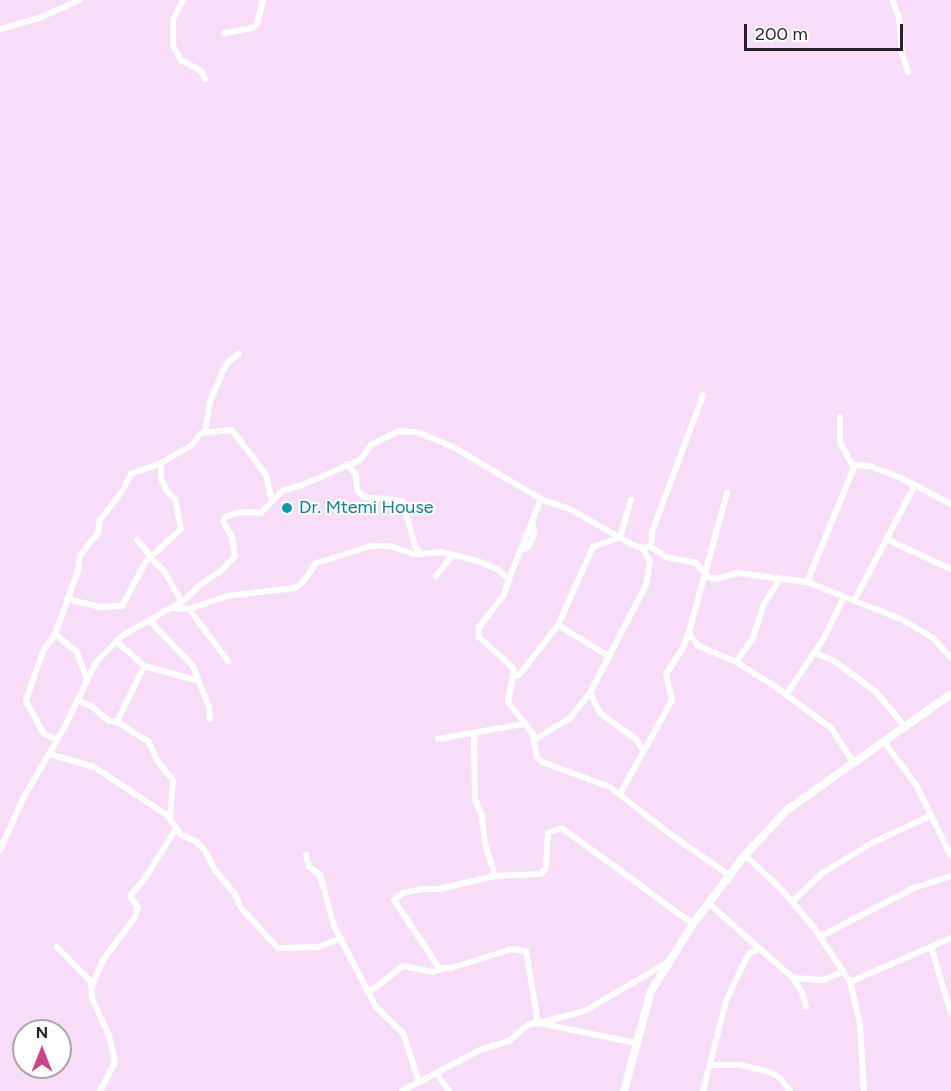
<!DOCTYPE html>
<html>
<head>
<meta charset="utf-8">
<style>
  body { margin:0 }
  #map { position:relative; width:951px; height:1091px; overflow:hidden; background:#f8ddf9; font-family:Figtree,sans-serif }
  canvas { display:block }
  .north { position:absolute; left:12px; top:1019px; width:60px; height:60px; box-sizing:border-box; background:#fff; border:2px solid #a9a5a9; border-radius:50%; rotate:0deg; font-size:16px; font-weight:700; line-height:24px; text-align:center; color:#291f29 }
  .north::after { content:''; display:block; margin:auto; width:21px; height:27px; background:#cb4688; clip-path:polygon(50% 0,100% 100%,50% 72%,0 100%) }
  .scale { position:absolute; left:744px; top:24px; width:159px; height:27px; box-sizing:border-box; border:3px solid #291f29; border-top:0; padding-left:8px; font-size:18px; line-height:21px; white-space:nowrap; color:#291f29; -webkit-text-stroke:4px #fff; paint-order:stroke }
</style>
</head>
<body>
<div id="map">
<canvas width="951" height="1091"></canvas>
<div class="north">N</div>
<div class="scale">200 m</div>
</div>
<script>
const ctx = document.querySelector('canvas').getContext('2d');
ctx.lineJoin = 'round';
const toPath = rows => new Path2D(rows.map(r => 'M' + r).join(''));
function trace(path, color, width, dash) { ctx.strokeStyle = color; ctx.lineWidth = width; ctx.lineCap = dash ? 'butt' : 'round'; ctx.setLineDash(dash || []); ctx.stroke(path); }
function label(font, color, halo, rows, align = 'center') {
  ctx.font = font + ' Figtree,sans-serif'; ctx.lineWidth = 4.5; ctx.setLineDash([]); ctx.textBaseline = 'middle'; ctx.strokeStyle = halo; ctx.fillStyle = color; for (const [text, x, y, turn = 0] of rows) {
    ctx.save(); ctx.translate(x, y); ctx.rotate((+turn || 0) * Math.PI / 180); ctx.textAlign = isNaN(turn) ? turn : align; if (halo) ctx.strokeText(text, 0, 0); ctx.fillText(text, 0, 0); ctx.restore();
  }
}
trace(toPath([
  [183,0,173,20,173,46,181,60,201,71,205,79],
  [892,0,899,17,902,54,908,72],
  [0,29,39,18,80,0],
  [224,33,252,28,257,24,263,0],
  [840,417,840,442,853,467],
  [205,432,210,402,223,371,228,362,239,354],
  [347,464,356,475,357,490,364,497,403,501,415,546,420,554,441,552,478,561,497,569,509,579,504,595,479,627,479,637,514,669,508,702,533,734,537,757,542,762,610,787,670,834,729,875],
  [727,493,689,632,697,645,736,662,773,685,831,728,853,762],
  [886,539,951,569],
  [137,540,151,556],
  [651,547,652,532,703,395],
  [520,551,528,547,534,536,533,522],
  [150,557,164,571,182,602],
  [436,576,453,555],
  [509,579,541,499],
  [807,582,855,465,869,466,901,478,951,504],
  [67,599,100,607,122,606,146,561,181,529,175,499,166,490,161,478,161,463,192,445,201,433,232,430,266,475,272,501],
  [854,601,915,485],
  [173,608,189,609,227,596,295,588,303,582,316,563,371,546,391,546,413,554,420,554],
  [189,609,228,661],
  [150,621,193,666,209,707,210,719],
  [558,625,610,657],
  [55,634,43,651,26,701,44,734,57,740],
  [116,641,144,666,199,681],
  [815,653,834,661,876,692,905,727],
  [736,662,753,638,764,604,780,579],
  [86,677,77,652,55,634,78,571,80,555,98,533,100,520,123,490,131,474,161,463],
  [514,677,520,674,558,625,593,547,620,537,631,500],
  [590,693,600,713,637,740,643,751],
  [786,695,824,638,844,597],
  [77,700,91,706,109,721,117,722,144,666],
  [117,722,149,742,158,762,173,780,170,819],
  [474,734,475,799,482,816,485,843,495,876],
  [438,739,523,724],
  [534,740,570,718,590,693,646,585,650,561,642,548],
  [885,743,916,785,951,856],
  [49,754,94,767,167,815,181,835,197,842,206,852,214,869,235,894,241,908,278,948,319,947,341,938],
  [620,794,672,700,666,674,683,648,689,632],
  [0,850,23,799,64,728,96,662,122,636,186,599,200,585,222,570,235,556,232,537,223,522,225,517,241,512,261,513,282,491,302,485,360,460,372,444,399,431,417,432,453,447,541,499,572,510,631,544,642,548,651,547,666,557,696,563,708,577,716,579,737,573,807,582,903,620,933,638,951,658],
  [306,855,309,867,320,875,334,926,376,1007,403,1033,419,1082],
  [745,855,783,891,815,929,850,982,860,1024,864,1091],
  [792,902,821,874,872,843,930,816],
  [708,903,793,978,802,992,806,1007],
  [821,936,914,888,951,876],
  [57,947,91,982,92,998,109,1036,115,1062,100,1091],
  [931,947,951,1013],
  [668,962,585,1011,538,1023,526,951,512,949,451,968,439,968,394,900,403,893,422,889,439,889,495,876,541,874,546,868,548,833,562,828,693,924],
  [793,978,823,980,842,972],
  [850,982,951,938],
  [92,986,103,960,135,917,138,908,130,896,143,881,176,829],
  [369,992,403,966,432,972,442,969],
  [710,1065,740,1065,770,1072,781,1079,790,1091],
  [437,1074,449,1091],
  [402,1091,482,1049,509,1041,529,1024,538,1023,636,1043],
  [703,1091,726,1001,745,961,750,953,759,949]
]), '#fff', 6);
trace(toPath([
  [624,1091,651,991,693,924,745,855,787,810,951,694]
]), '#fff', 8);
for (const [x, y, r, color] of [
  [287,508,6,"#0f9aa8"]
]) { const dot = new Path2D(); dot.arc(x, y, r, 0, 2 * Math.PI); ctx.fillStyle = color; ctx.fill(dot); trace(dot, '#fff', 2); }
label('18px', '#0d838f', '#fff', [
  ["Dr. Mtemi House",299,508]
], 'left');
</script>
</body>
</html>
